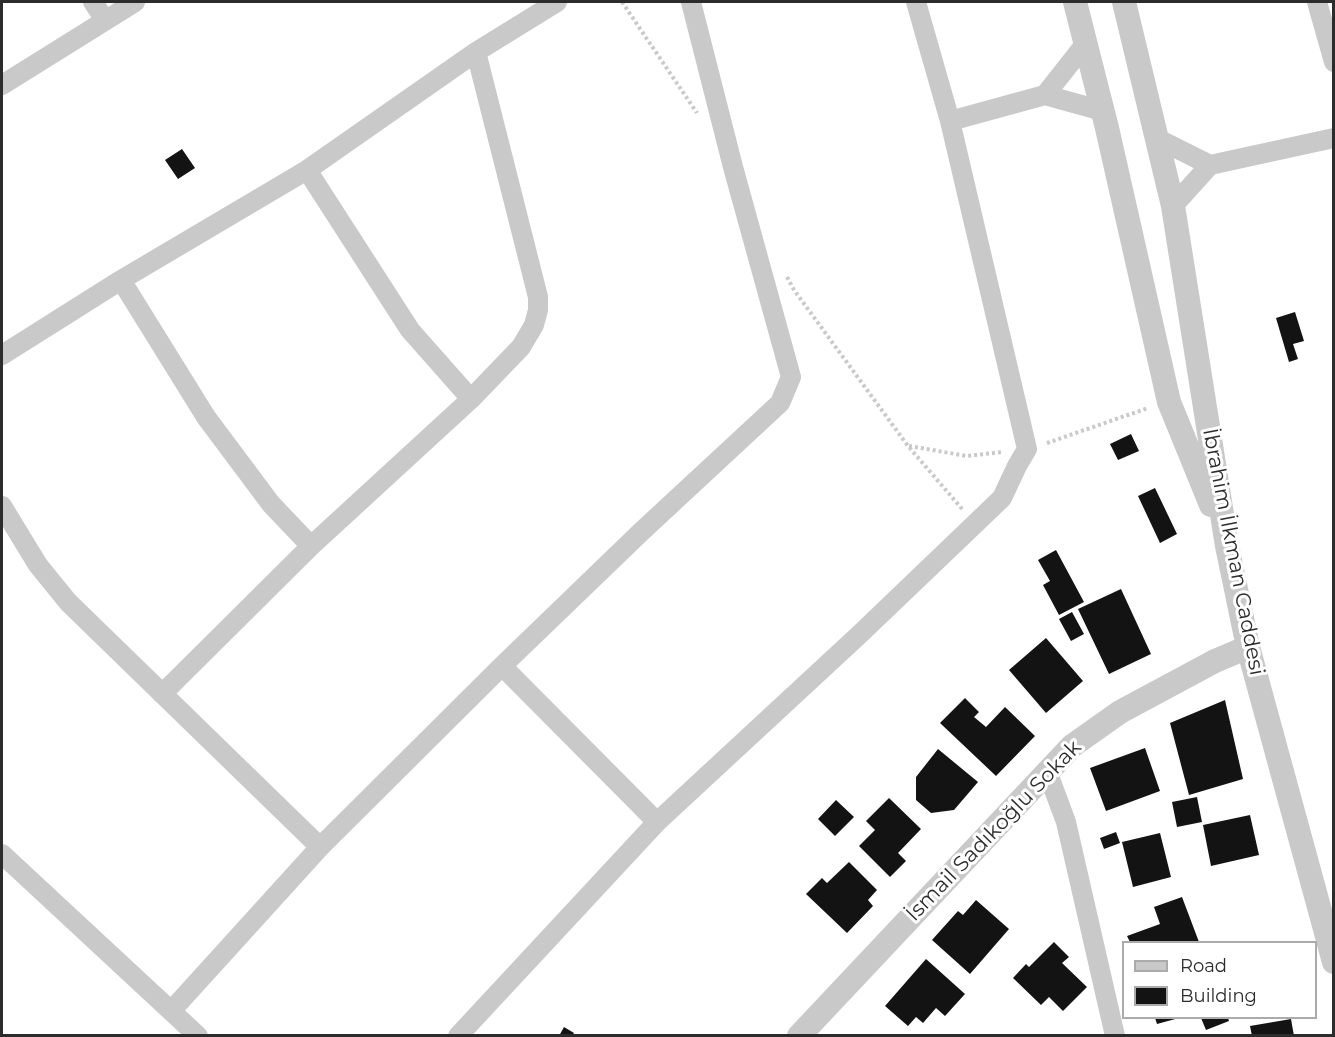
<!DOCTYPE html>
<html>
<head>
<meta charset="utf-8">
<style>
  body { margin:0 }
  #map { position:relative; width:1335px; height:1037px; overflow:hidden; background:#fff; font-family:Montserrat,sans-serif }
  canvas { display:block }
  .frame { position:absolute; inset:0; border:3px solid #2c2c2c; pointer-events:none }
  .legend { position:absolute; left:1122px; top:941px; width:195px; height:78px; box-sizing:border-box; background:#fff; border:2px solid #ababab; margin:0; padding:8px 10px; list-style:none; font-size:18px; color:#2c2c2c }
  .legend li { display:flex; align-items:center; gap:12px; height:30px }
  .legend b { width:30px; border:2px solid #ababab }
</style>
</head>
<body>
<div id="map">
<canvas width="1335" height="1037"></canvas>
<div class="frame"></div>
<ul class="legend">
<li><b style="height:8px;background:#c9c9c9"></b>Road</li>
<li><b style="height:16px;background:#131313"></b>Building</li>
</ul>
</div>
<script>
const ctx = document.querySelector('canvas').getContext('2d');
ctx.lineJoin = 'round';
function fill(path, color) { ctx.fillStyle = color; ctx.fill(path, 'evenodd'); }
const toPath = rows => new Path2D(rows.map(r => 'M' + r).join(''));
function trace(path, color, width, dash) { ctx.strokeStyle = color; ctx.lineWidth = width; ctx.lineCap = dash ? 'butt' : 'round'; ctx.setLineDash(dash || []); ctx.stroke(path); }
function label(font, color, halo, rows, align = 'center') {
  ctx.font = font + ' Montserrat,sans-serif'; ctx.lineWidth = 6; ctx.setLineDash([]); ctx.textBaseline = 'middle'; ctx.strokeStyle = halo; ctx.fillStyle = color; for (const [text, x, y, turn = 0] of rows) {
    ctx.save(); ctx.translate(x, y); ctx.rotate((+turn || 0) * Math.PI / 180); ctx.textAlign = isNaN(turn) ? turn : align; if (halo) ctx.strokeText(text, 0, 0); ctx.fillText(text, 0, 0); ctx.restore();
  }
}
fill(toPath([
  [182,149,195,168,178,179,165,160],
  [1295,312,1304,341,1293,344,1298,359,1289,362,1276,318],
  [1131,434,1139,451,1118,460,1110,444],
  [1155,488,1177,534,1160,543,1138,496],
  [1056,550,1084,602,1059,615,1043,585,1050,581,1038,560],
  [1121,589,1151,654,1109,674,1078,609],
  [1072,612,1084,634,1071,641,1059,619],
  [1046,638,1083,681,1046,713,1009,670],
  [965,698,979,712,974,717,986,727,1005,707,1035,736,996,776,940,723],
  [1225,700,1243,779,1189,795,1170,723],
  [1145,748,1160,791,1106,811,1090,768],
  [938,749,978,782,954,810,931,813,916,800,916,777],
  [1197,797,1202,822,1177,827,1172,802],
  [889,798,921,829,898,853,906,861,890,877,859,846,875,830,866,821],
  [836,800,854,817,835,836,818,819],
  [1250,815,1259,855,1211,866,1203,825],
  [1116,832,1120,843,1104,849,1100,838],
  [1160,833,1171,877,1133,887,1122,842],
  [849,862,877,890,868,900,873,906,847,933,806,894,822,878,827,883],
  [1182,897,1199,942,1130,942,1127,936,1160,924,1154,907],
  [976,900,1009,929,970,974,932,940,958,911,963,915],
  [1054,942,1069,957,1062,963,1087,987,1063,1011,1049,997,1041,1005,1013,978,1026,964,1029,967],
  [926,959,965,994,945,1016,936,1008,923,1023,916,1017,908,1026,885,1006],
  [1155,1018,1179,1018,1157,1024],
  [1201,1018,1228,1018,1229,1021,1206,1030],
  [1291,1019,1294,1036,1252,1036,1250,1026],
  [564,1027,574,1033,572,1036,559,1036]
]), '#131313');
trace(toPath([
  [622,2,697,113],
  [787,277,794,290,908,446,963,510],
  [1047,443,1148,408],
  [909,446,967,456,1002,452]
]), '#c9c9c9', 4, [3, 3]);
trace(toPath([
  [93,2,105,20],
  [1317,2,1334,62],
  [1086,43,1045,95,1103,111],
  [2,85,135,2],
  [950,121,1045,95],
  [1158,139,1210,165,1173,206],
  [1210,165,1334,138],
  [307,170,410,330,471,399],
  [121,280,206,417,271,504,311,546],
  [2,355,121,280,307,170,476,52,557,2],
  [2,506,38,565,68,602,320,847],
  [502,666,657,822],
  [162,694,311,546,471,399,521,347,534,325,538,310,538,297,476,52],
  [1047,771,1066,822,1115,1036],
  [2,854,198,1036],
  [172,1010,320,847,502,666,642,531,780,403,791,377,733,167,691,2],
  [458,1036,657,822,860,634,1002,498,1017,466,1027,449,950,121,916,2]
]), '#c9c9c9', 20);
trace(toPath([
  [1075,2,1107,128,1169,402,1211,505],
  [1124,2,1173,206,1227,546,1248,647,1334,962],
  [799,1036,1072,746,1120,712,1215,661,1248,647]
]), '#c9c9c9', 24);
label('21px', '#2c2c2c', '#fff', [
  ["İbrahim İlkman Caddesi",1233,552,79],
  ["İsmail Sadıkoğlu Sokak",994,831,-46]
]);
</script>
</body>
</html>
